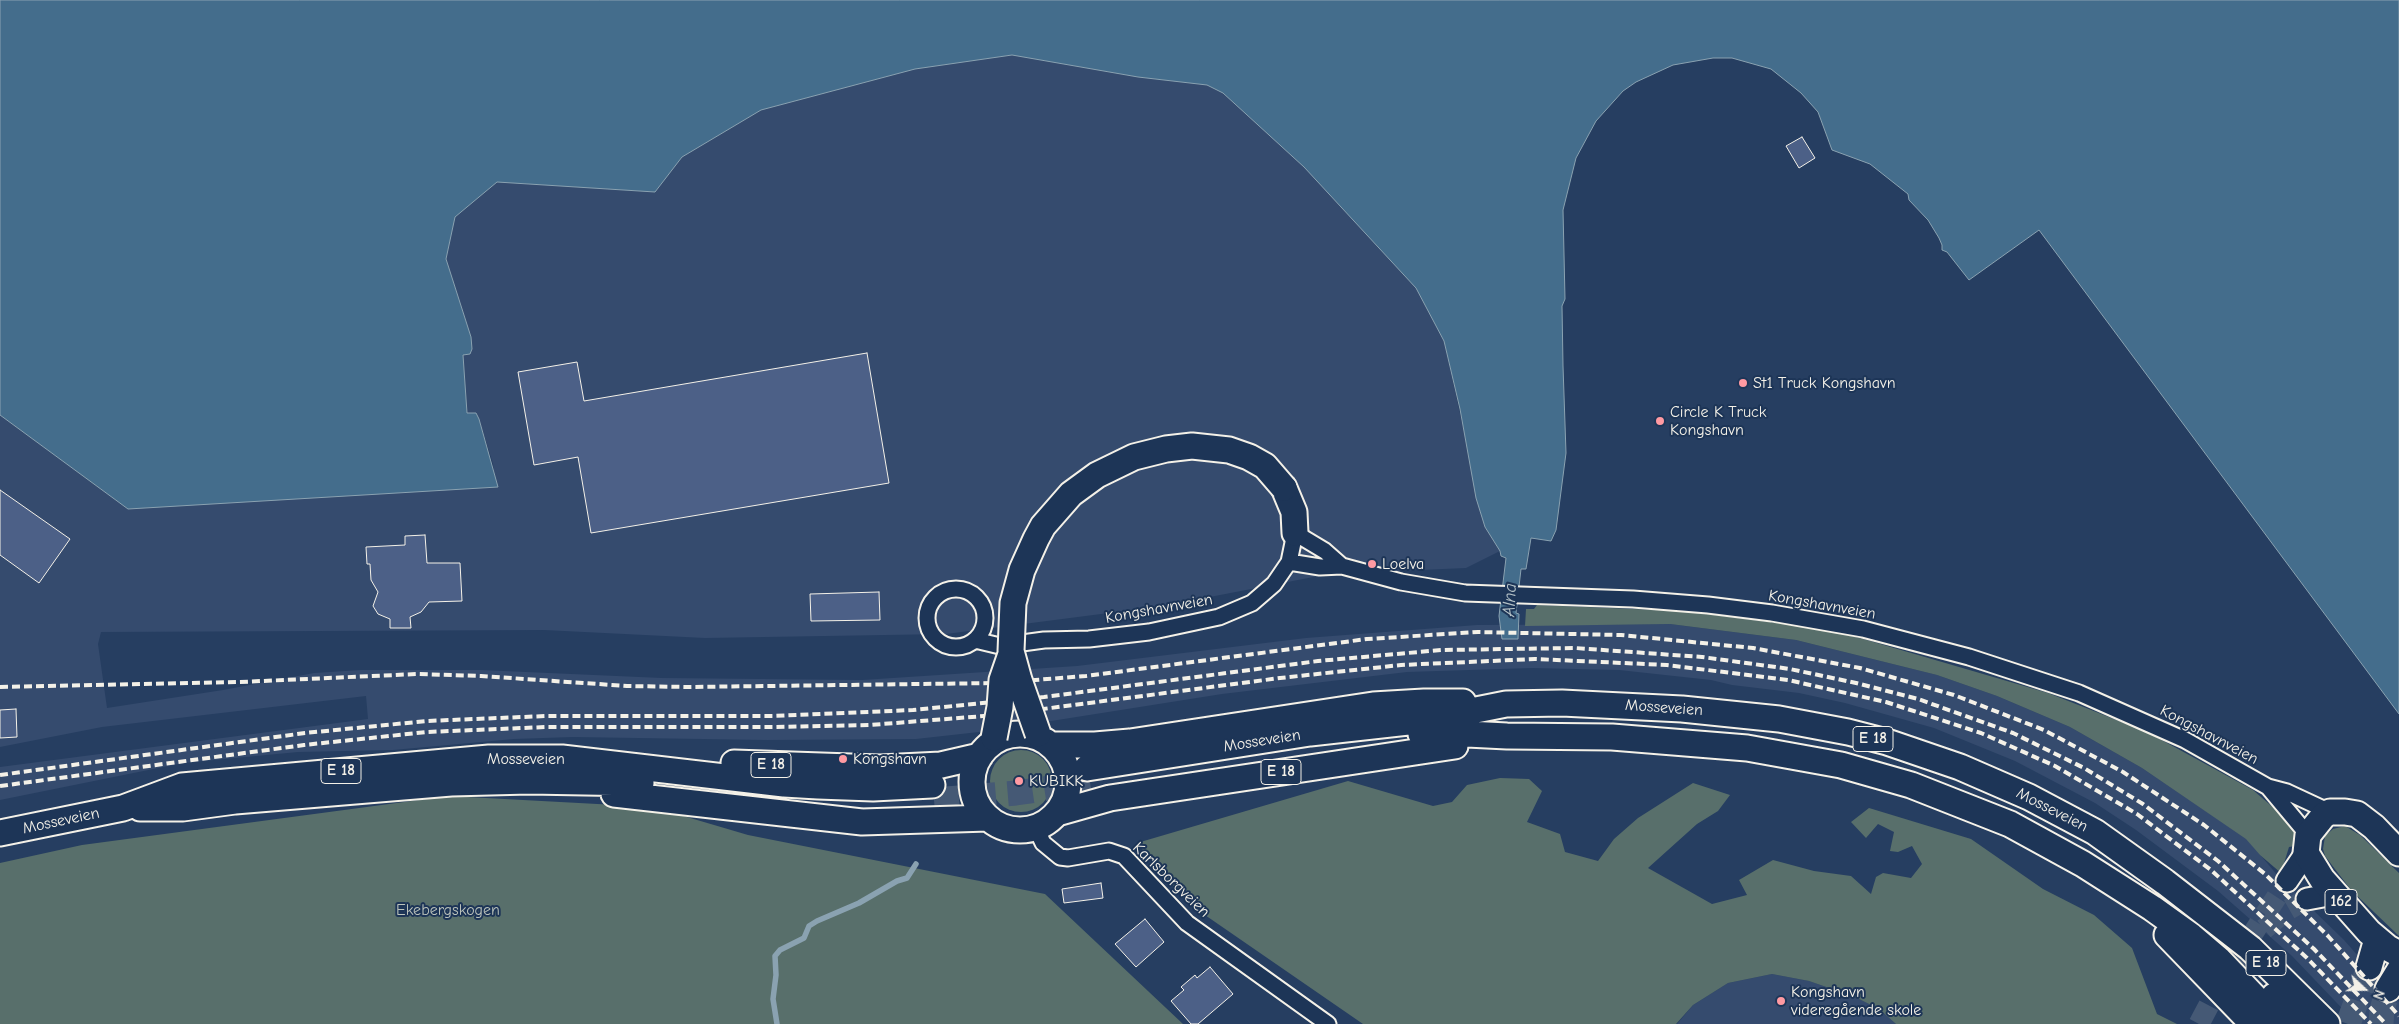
<!DOCTYPE html>
<html>
<head>
<meta charset="utf-8">
<style>
  body { margin:0 }
  #map { position:relative; width:2399px; height:1024px; overflow:hidden; background:#263e61; font-family:"Comic Neue",sans-serif }
  canvas { display:block }
  .north { position:absolute; left:2339px; top:964px; width:50px; height:50px; -webkit-text-stroke:4px #1d3557; paint-order:stroke; rotate:111deg; font-size:14px; font-weight:700; line-height:20px; text-align:center; color:#f4f1e8 }
  .north::after { content:''; display:block; margin:auto; width:18px; height:22px; background:#f4f1e8; clip-path:polygon(50% 0,100% 100%,50% 72%,0 100%) }
</style>
</head>
<body>
<div id="map">
<canvas width="2399" height="1024"></canvas>
<div class="north">N</div>
</div>
<script>
const ctx = document.querySelector('canvas').getContext('2d');
ctx.lineJoin = 'round';
function fill(path, color) { ctx.fillStyle = color; ctx.fill(path, 'evenodd'); }
const toPath = rows => new Path2D(rows.map(r => 'M' + r).join(''));
function trace(path, color, width, dash) { ctx.strokeStyle = color; ctx.lineWidth = width; ctx.lineCap = dash ? 'butt' : 'round'; ctx.setLineDash(dash || []); ctx.stroke(path); }
function label(font, color, halo, rows, align = 'center') {
  ctx.font = font + ' "Comic Neue",sans-serif'; ctx.lineWidth = 4; ctx.setLineDash([]); ctx.textBaseline = 'middle'; ctx.strokeStyle = halo; ctx.fillStyle = color; for (const [text, x, y, turn = 0] of rows) {
    ctx.save(); ctx.translate(x, y); ctx.rotate((+turn || 0) * Math.PI / 180); ctx.textAlign = isNaN(turn) ? turn : align; if (halo) ctx.strokeText(text, 0, 0); ctx.fillText(text, 0, 0); ctx.restore();
  }
}
fill(toPath([
  [1012,55,1138,77,1207,85,1223,93,1304,167,1416,288,1444,341,1485,527,1500,551,1466,568,1329,574,1163,606,946,634,705,638,544,630,101,632,98,644,107,708,223,690,314,673,361,670,481,670,662,678,862,680,1077,666,1306,638,1477,625,1670,624,1796,640,1937,675,1997,696,2070,727,2142,768,2247,839,2278,876,2344,940,2399,1002,2399,1024,2357,1024,2292,956,2218,891,2136,830,2095,803,2015,761,1934,728,1845,703,1799,693,1732,685,1711,680,1619,670,1532,668,1407,672,1222,694,988,731,916,739,767,740,573,737,514,739,393,750,298,752,183,763,0,800,0,767,368,719,366,696,102,727,0,747,0,415,128,509,495,479,493,464,479,419,476,413,467,413,463,354,470,354,471,337,446,259,455,217,497,182,655,192,682,157,761,110,915,69],
  [1772,974,1809,981,1855,997,1879,1009,1896,1024,1677,1024,1693,1005,1728,983]
]), '#354b6e');
fill(toPath([
  [1537,605,1683,611,1816,628,1860,638,2048,693,2147,732,2253,790,2283,816,2292,827,2296,839,2295,846,2289,847,2281,873,2260,855,2246,839,2142,768,2070,727,1997,696,1937,675,1796,640,1670,624,1525,626,1526,609,1534,609],
  '990 781a31 31 0 1 1 62 0a31 31 0 1 1-62 0Z',
  [1500,778,1529,779,1542,791,1527,822,1560,834,1565,852,1598,861,1614,839,1638,818,1693,783,1730,795,1718,811,1697,824,1648,868,1712,904,1747,895,1739,880,1773,860,1814,871,1851,876,1871,894,1876,877,1883,873,1911,878,1922,864,1912,846,1898,852,1890,851,1894,832,1878,824,1866,838,1851,822,1869,808,1971,839,2043,889,2094,915,2132,948,2157,1014,2177,1024,1896,1024,1879,1009,1855,997,1809,981,1772,974,1728,983,1693,1005,1676,1024,1363,1024,1189,904,1137,843,1348,781,1433,806,1452,802,1467,785],
  [449,796,653,807,748,835,1045,894,1183,1024,0,1024,0,863,82,845],
  [2345,826,2360,835,2399,873,2399,936,2351,890,2325,856,2323,849,2325,836,2333,829]
]), '#586f6b');
const water = toPath([
  [0,0,2399,0,2399,714,2039,230,1969,280,1947,252,1942,250,1942,245,1939,238,1928,220,1909,200,1908,194,1870,164,1832,150,1818,112,1801,93,1771,69,1732,58,1713,58,1673,65,1636,82,1623,91,1596,121,1576,158,1563,210,1565,299,1562,306,1563,366,1566,453,1556,530,1551,541,1531,538,1526,569,1521,569,1516,613,1519,614,1518,639,1502,639,1499,616,1506,558,1501,556,1500,551,1485,527,1476,498,1460,409,1444,341,1416,288,1304,167,1223,93,1207,85,1138,77,1012,55,915,69,761,110,682,157,655,192,497,182,455,217,446,259,471,337,472,349,470,354,463,355,467,413,476,413,479,419,498,487,128,509,0,415,0,0]
]);
fill(water, '#446d8c');
trace(water, '#8aa2b1', 1);
trace(toPath([
  [777,1024,773,999,776,975,775,956,780,950,804,938,809,926,817,921,859,903,897,881,907,878,916,864]
]), '#8aa2b1', 5.5);
const building = toPath([
  [1802,137,1815,158,1799,168,1786,146,1802,137],
  [867,353,889,483,591,533,578,457,534,465,518,372,577,362,584,401,867,353],
  [0,490,70,539,39,583,0,555,0,490],
  [425,535,427,563,460,563,462,601,429,602,421,612,410,617,411,628,390,628,390,619,378,614,373,606,378,592,371,580,370,564,367,564,366,547,405,545,405,536,425,535],
  [879,592,880,620,811,621,810,594,879,592],
  [16,709,17,737,0,738,0,710,16,709],
  [1101,883,1103,898,1064,903,1062,889,1101,883],
  [1145,919,1164,942,1136,967,1115,944,1145,919],
  [1210,967,1233,994,1198,1024,1191,1024,1171,1001,1184,990,1181,987,1195,975,1197,978,1210,967]
]);
fill(building, '#4c6087');
trace(building, '#f4f1e8', 1);
trace(toPath([
  [2264,929,2286,911,2307,899],
  [2199,1024,2220,984,2287,881]
]), '#455975', 21, [21, 11]);
trace(toPath([
  [934,800,1016,793,1090,782],
  [2348,1024,2369,967],
  [2381,1024,2382,1010,2388,989]
]), '#455975', 25, [25, 12]);
const minor = toPath([
  [1289,562,1320,567,1342,566,1401,582,1465,593,1633,599,1708,605,1772,613,1863,629,1969,657,2079,693,2185,740,2268,787,2287,792,2330,812],
  '927 618a29 29 0 1 1 58 0a29 29 0 1 1-58 0Z',
  [975,640,1000,646,1044,640,1089,639,1149,632,1219,617,1252,603,1274,584,1289,562,1295,533,1325,551,1342,566],
  [2268,787,2308,835],
  [1036,828,1043,843,1060,857,1068,858,1109,851,1124,856,1187,923,1328,1024]
]);
const secondary = toPath([
  [2287,881,2306,853],
  [2307,899,2334,894]
]);
const trunk = toPath([
  [1284,488,1294,512,1295,533],
  [1421,734,1447,733,1507,736,1612,737,1747,748,1841,765,1911,785,2010,824,2083,864,2152,908,2191,936,2218,959,2280,1024],
  '972 782a48 48 0 1 1 96 0a48 48 0 1 1-96 0Z',
  [1051,745,1095,745,1130,742,1373,705,1424,702,1463,702],
  [734,763,880,768,941,765,980,756],
  [1087,768,1310,733,1426,720,1506,704,1562,703,1682,709,1779,719,1848,732,1887,742,1960,767,2029,797,2095,832,2165,882,2250,948,2327,1024],
  [614,794,862,822,988,818],
  [140,808,183,808,235,801,451,783,529,781,641,783],
  [1057,813,1110,798,1455,746],
  [0,833,123,808,182,786,489,758,562,758,784,784,818,786,873,788,932,785],
  [2399,853,2374,827,2357,814,2345,812,2330,812,2324,815,2308,835,2306,853,2322,879,2369,932,2388,948,2399,954],
  [2167,935,2253,1024],
  [2369,967,2377,939],
  [2388,989,2399,971],
  [2274,996,2301,1024]
]);
trace(minor, '#f4f1e8', 19);
trace(secondary, '#f4f1e8', 25);
trace(trunk, '#f4f1e8', 29);
trace(minor, '#1d3557', 15);
trace(secondary, '#1d3557', 21);
trace(trunk, '#1d3557', 25);
trace(toPath([
  [0,687,240,682,417,674,481,676,627,686,690,687,997,683,1086,676,1367,639,1478,632,1621,635,1753,648,1860,668,1954,695,2044,730,2123,772,2204,825,2265,874,2328,936,2399,1016],
  [0,775,305,733,427,721,547,716,773,716,913,710,1044,697,1318,661,1441,650,1575,648,1702,657,1790,669,1856,683,1918,699,2013,733,2084,768,2143,804,2218,861,2314,949,2386,1024],
  [0,786,304,745,427,732,546,727,774,727,870,725,997,715,1280,678,1401,665,1535,659,1667,665,1788,680,1886,702,1981,733,2055,766,2137,814,2211,870,2307,958,2371,1024]
]), '#f4f1e8', 4, [8, 4]);
const trunkBridge = toPath([
  [1038,734,1019,680,1011,651,1013,603,1022,570,1036,539,1043,526,1071,494,1097,475,1134,457,1166,449,1192,446,1229,450,1249,457,1265,466,1284,488],
  [994,738,1000,707,1002,680,1011,654]
]);
trace(trunkBridge, '#f4f1e8', 29, []);
trace(trunkBridge, '#1d3557', 25);
for (const [x, y, r, color] of [
  [1743,383,5,"#ff9aa2"],
  [1660,421,5,"#ff9aa2"],
  [1372,564,5,"#ff9aa2"],
  [843,759,5,"#ff9aa2"],
  [1019,781,5,"#ff9aa2"],
  [1781,1001,5,"#ff9aa2"]
]) { const dot = new Path2D(); dot.arc(x, y, r, 0, 2 * Math.PI); ctx.fillStyle = color; ctx.fill(dot); trace(dot, '#1d3557', 2); }
for (const [x, y, w] of [
  [1873,739,40],
  [771,765,40],
  [341,771,40],
  [1281,772,40],
  [2341,902,32],
  [2266,963,40]
]) { const box = new Path2D(); box.roundRect(x - w / 2, y - 12.5, w, 25, 4); ctx.fillStyle = '#1d3557'; ctx.fill(box); trace(box, '#f4f1e8', 1); }
label('bold 15px', '#f4f1e8', null, [
  ["E 18",1873,739],
  ["E 18",771,765],
  ["E 18",341,771],
  ["E 18",1281,772],
  ["162",2341,902],
  ["E 18",2266,963]
]);
label('16px', '#f4f1e8', '#1d3557', [
  ["St1 Truck Kongshavn",1753,383],
  ["Circle K Truck",1670,412],
  ["Kongshavn",1670,430],
  ["Loelva",1382,564],
  ["Kongshavn",853,759],
  ["KUBIKK",1029,781],
  ["Kongshavn",1791,992],
  ["videregående skole",1791,1010]
], 'left');
label('16px', '#f4f1e8', '#1d3557', [
  ["Kongshavnveien",1822,605,10],
  ["Kongshavnveien",1159,609,-10],
  ["Mosseveien",1664,708,4],
  ["Kongshavnveien",2209,735,28],
  ["Mosseveien",1262,741,-9],
  ["Mosseveien",526,759],
  ["Mosseveien",2052,810,27],
  ["Mosseveien",61,821,-12],
  ["Karlsborgveien",1171,880,44]
]);
label('16px', '#bdc4bc', '#1d3557', [
  ["Ekebergskogen",448,910]
]);
label('italic 18px', '#b6c3c8', '#1d3557', [
  ["Alna",1510,600,-87]
]);
</script>
</body>
</html>
